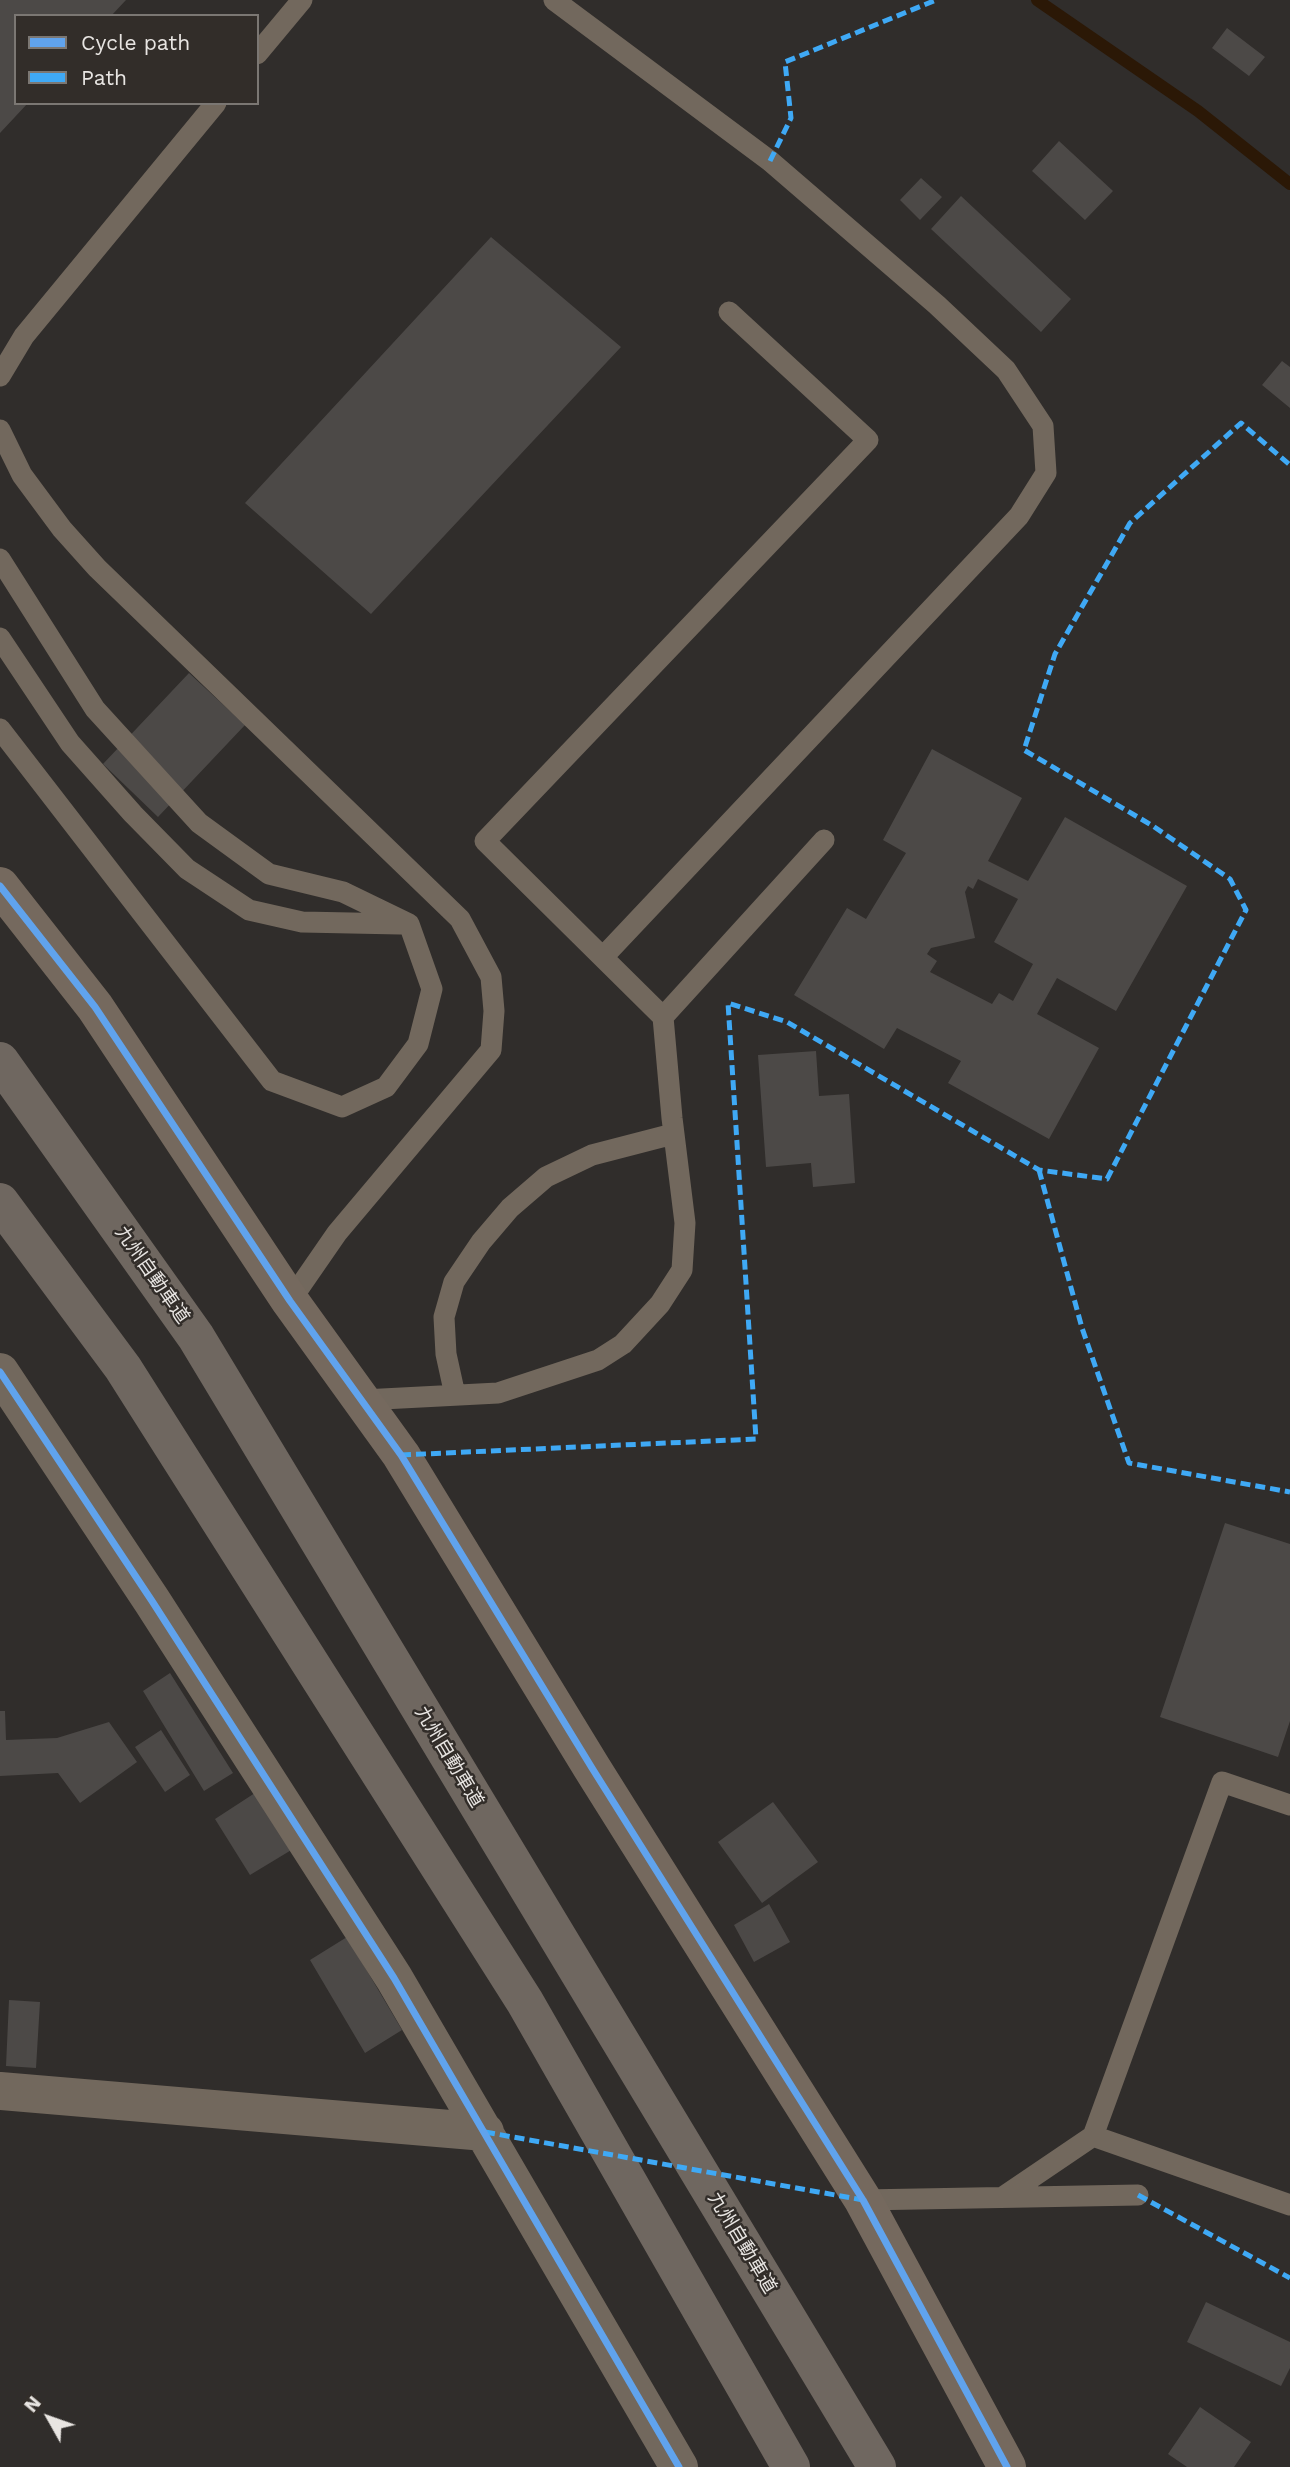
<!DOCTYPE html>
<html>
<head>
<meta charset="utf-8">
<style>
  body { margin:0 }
  #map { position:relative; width:1290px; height:2467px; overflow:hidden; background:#302d2b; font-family:"Work Sans",sans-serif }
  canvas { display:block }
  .legend { position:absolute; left:14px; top:14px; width:245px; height:91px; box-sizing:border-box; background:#322d29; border:2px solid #7b7773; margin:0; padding:9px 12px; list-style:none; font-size:21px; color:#e8e5e2 }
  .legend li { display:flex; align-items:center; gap:14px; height:35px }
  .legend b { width:35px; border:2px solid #7b7773 }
  .north { position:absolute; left:14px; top:2383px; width:70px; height:70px; -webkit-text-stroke:5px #322d29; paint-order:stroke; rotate:310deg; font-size:19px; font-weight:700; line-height:28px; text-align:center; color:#e8e5e2 }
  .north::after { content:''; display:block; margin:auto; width:24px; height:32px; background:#e8e5e2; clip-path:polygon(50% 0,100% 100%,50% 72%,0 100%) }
</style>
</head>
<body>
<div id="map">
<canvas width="1290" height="2467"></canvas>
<ul class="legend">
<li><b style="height:9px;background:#60a3ed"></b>Cycle path</li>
<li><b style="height:9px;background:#3fa9f5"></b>Path</li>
</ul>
<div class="north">N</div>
</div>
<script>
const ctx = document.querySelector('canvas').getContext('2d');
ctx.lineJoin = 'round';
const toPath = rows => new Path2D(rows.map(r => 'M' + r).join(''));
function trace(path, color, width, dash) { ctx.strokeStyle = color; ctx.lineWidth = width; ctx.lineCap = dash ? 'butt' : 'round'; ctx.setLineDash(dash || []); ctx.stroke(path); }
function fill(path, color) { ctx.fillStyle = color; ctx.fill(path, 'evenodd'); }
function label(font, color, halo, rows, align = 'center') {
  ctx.font = font + ' "Work Sans","Noto Sans JP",sans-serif'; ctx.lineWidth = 5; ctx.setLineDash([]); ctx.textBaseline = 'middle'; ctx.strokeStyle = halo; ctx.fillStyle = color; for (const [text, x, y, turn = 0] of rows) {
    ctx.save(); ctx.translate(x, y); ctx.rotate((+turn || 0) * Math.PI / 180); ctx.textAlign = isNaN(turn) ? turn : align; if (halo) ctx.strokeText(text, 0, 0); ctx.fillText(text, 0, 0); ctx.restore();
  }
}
trace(toPath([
  [1037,0,1198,111,1290,184]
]), '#2b1806', 12);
fill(toPath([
  [0,0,126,0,111,16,16,16,16,103,28,103,0,133],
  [1227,28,1265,57,1249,76,1212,48],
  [1059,141,1113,191,1085,220,1032,171],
  [921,178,942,197,920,220,900,200],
  [961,196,1071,299,1041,332,931,229],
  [491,237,621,347,371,614,245,503],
  [1282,361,1290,367,1290,408,1262,385],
  [189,673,245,725,158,817,103,764],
  [932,749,1022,798,988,861,1028,881,1065,817,1187,886,1116,1011,1057,978,1037,1014,1099,1048,1049,1139,948,1083,961,1061,897,1028,884,1049,794,995,847,908,866,919,906,853,883,840],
  [978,879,1018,899,994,942,1033,964,1013,1001,999,993,992,1004,930,972,937,961,927,954,931,948,975,938,965,892,968,886,973,889],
  [816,1051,819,1096,849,1094,855,1183,813,1187,811,1163,766,1167,758,1055],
  [1225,1523,1290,1544,1290,1721,1278,1757,1160,1717],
  [170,1673,233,1773,204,1791,143,1691],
  [0,1711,5,1711,6,1740,57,1738,109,1722,137,1762,80,1803,58,1773,0,1776],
  [161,1730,190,1775,165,1792,135,1747],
  [258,1791,293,1849,250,1875,215,1819],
  [773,1802,818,1862,762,1903,718,1842],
  [769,1904,790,1942,754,1962,734,1925],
  [347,1937,402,2030,365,2053,310,1960],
  [9,2000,40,2002,36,2068,6,2066],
  [1206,2302,1290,2342,1290,2368,1281,2386,1187,2342],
  [1200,2407,1251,2442,1234,2467,1187,2467,1168,2454]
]), '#4c4947');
trace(toPath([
  [554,0,770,161,937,305,1006,370,1043,426,1046,473,1019,516,603,957],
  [257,54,302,0],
  [0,376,24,336,216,103],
  [0,430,22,475,62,529,97,568,460,919,491,977,494,1011,491,1050,337,1233,290,1301],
  [0,559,95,709,199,823,269,874,343,892,409,924,432,989,418,1044,386,1087,342,1107,272,1081,0,729],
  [0,638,70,743,133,814,187,869,249,910,302,922,400,924],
  [663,1017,824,840],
  [455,1395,446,1354,444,1317,454,1282,481,1242,510,1208,546,1177,592,1155,673,1134],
  [363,1400,498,1393,598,1360,623,1344,660,1304,682,1270,685,1223,672,1118,663,1017,485,841,868,440,729,312],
  [1093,2136,1222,1782,1290,1805],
  [1003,2197,1093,2136,1290,2205],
  [863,2200,1138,2195]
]), '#72685d', 21);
trace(toPath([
  [0,1372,152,1601,394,1978,679,2467],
  [0,2091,485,2132]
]), '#72685d', 38);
trace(toPath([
  [0,886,95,1007,290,1301,401,1455,592,1768,863,2200,1007,2467]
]), '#75695e', 38);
trace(toPath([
  [0,1061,196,1337,877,2467],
  [0,1202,123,1368,525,2002,791,2467]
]), '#6f6760', 38);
trace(toPath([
  [770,161,791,118,785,62,936,0],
  [1039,1170,1082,1328,1129,1463,1290,1492],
  [401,1455,756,1439,728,1003,787,1022,1039,1170,1107,1179,1246,910,1230,879,1153,826,1024,750,1055,654,1130,523,1241,423,1290,465],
  [485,2132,863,2200],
  [1138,2195,1290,2278]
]), '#3fa9f5', 5, [10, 5]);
trace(toPath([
  [0,886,95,1007,290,1301,401,1455,592,1768,863,2200,1007,2467],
  [0,1372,152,1601,394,1978,679,2467]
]), '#60a3ed', 7);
label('19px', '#e8e5e2', '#322d29', [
  ["九州自動車道",152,1275,55],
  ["九州自動車道",449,1757,59],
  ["九州自動車道",742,2243,59]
]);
</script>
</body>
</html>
